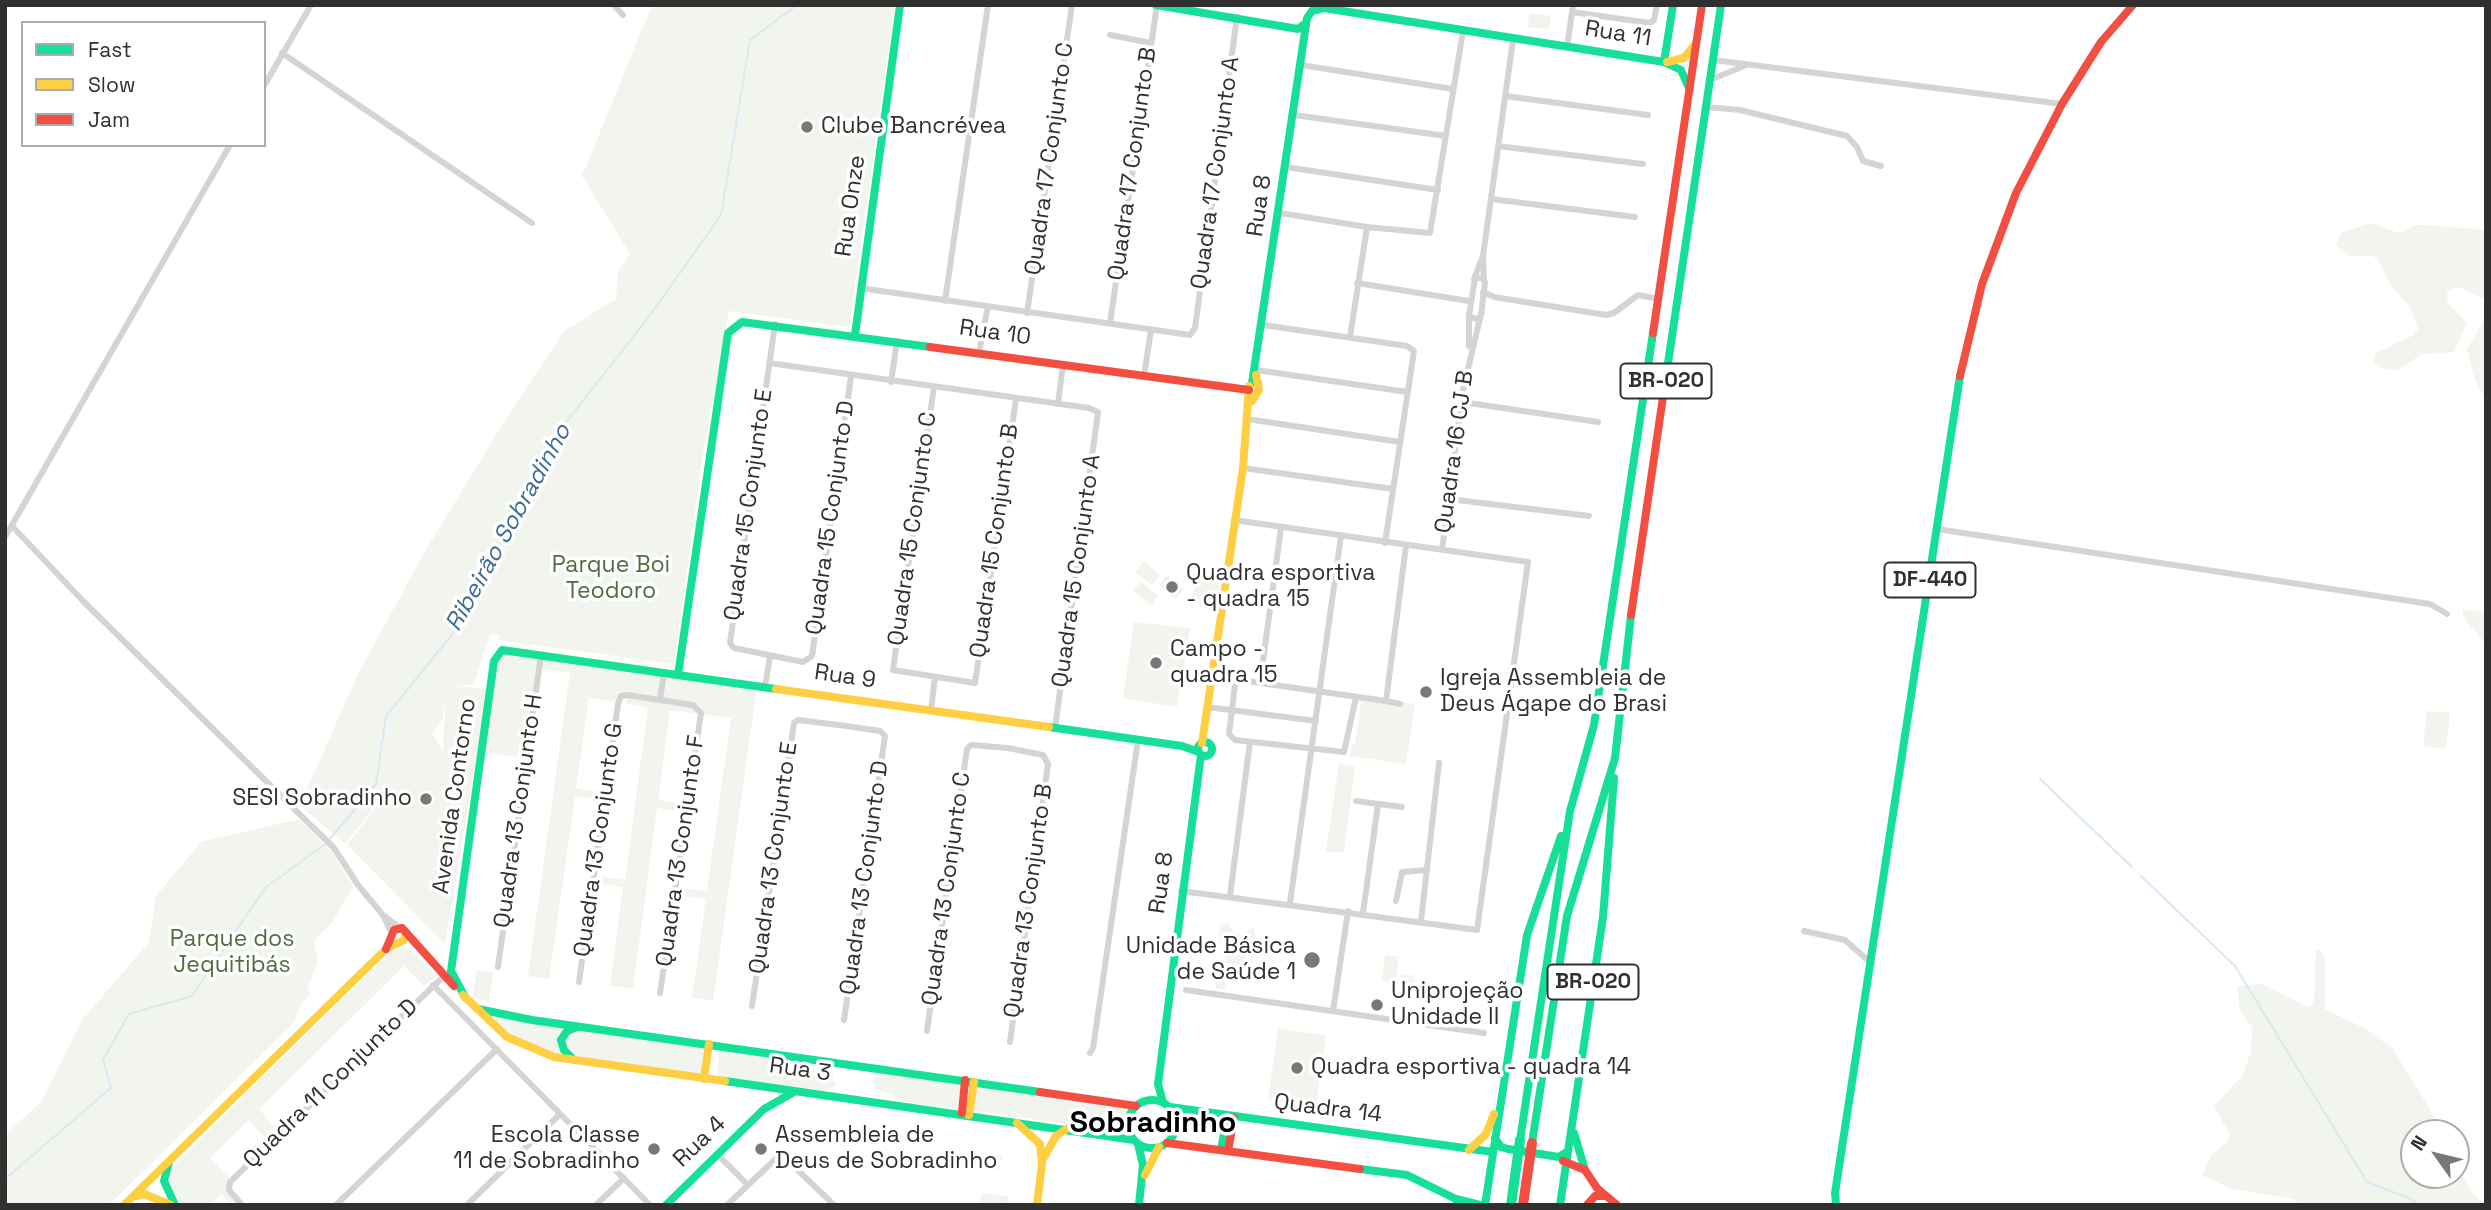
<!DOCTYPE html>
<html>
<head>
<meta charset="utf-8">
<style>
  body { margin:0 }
  #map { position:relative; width:2491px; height:1210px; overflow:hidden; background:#fff; font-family:"Space Grotesk",sans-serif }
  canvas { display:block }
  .frame { position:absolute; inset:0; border:7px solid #303030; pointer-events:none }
  .legend { position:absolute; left:21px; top:21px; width:245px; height:126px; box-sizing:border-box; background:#fff; border:2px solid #acacac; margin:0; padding:9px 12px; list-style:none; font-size:21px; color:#303030 }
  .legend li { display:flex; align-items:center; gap:14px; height:35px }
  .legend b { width:35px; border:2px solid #acacac }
  .north { position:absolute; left:2400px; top:1119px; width:70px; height:70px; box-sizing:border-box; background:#fff; border:2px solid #acacac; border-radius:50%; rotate:304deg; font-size:19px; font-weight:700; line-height:28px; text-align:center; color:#303030 }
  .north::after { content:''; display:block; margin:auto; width:24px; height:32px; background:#787878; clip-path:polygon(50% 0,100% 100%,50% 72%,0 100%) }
</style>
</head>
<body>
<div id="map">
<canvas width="2491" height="1210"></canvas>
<div class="frame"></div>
<ul class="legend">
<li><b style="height:9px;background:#16e098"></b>Fast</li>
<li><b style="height:9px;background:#ffcf43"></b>Slow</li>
<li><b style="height:9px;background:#f24e42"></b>Jam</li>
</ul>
<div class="north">N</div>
</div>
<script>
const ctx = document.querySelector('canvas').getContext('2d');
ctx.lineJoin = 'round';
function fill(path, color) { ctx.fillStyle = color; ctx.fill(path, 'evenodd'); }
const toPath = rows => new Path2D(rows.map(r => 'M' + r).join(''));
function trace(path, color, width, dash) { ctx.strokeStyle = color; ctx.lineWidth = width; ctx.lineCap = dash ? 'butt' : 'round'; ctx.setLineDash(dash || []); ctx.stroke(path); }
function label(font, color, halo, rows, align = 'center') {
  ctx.font = font + ' "Space Grotesk",sans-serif'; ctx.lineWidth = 7; ctx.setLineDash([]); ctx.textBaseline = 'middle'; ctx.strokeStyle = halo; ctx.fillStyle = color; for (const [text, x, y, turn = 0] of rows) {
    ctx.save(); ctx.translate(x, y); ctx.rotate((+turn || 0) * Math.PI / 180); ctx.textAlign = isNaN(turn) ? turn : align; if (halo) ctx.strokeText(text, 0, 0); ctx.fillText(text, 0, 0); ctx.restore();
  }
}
fill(toPath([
  [652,5,895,5,849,327,729,311,703,453,674,664,498,640,500,635,490,634,474,684,456,686,488,689,445,944,347,845,397,779,345,844,300,805,357,676,424,553,499,430,564,331,616,299,618,272,630,254,582,176],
  [446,686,443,751,443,752,432,733,443,719],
  [1530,13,1551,16,1549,29,1527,27],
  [2372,223,2399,233,2416,225,2427,225,2486,230,2486,300,2459,287,2447,291,2447,301,2467,324,2454,352,2422,354,2396,371,2382,368,2374,362,2376,353,2414,335,2418,329,2411,309,2390,284,2378,260,2373,256,2348,256,2335,244,2342,232],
  [2486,317,2486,400,2475,380,2467,349],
  [1144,561,1160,575,1152,585,1135,572],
  [1206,570,1207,578,1213,570,1218,575,1221,594,1214,603,1200,607,1192,596,1198,573],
  [1167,575,1184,589,1176,599,1159,585],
  [1141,581,1158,596,1151,605,1133,591],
  [2463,610,2486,611,2486,644,2463,617],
  [1134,622,1190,628,1177,707,1123,698],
  [499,652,757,686,713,1001,692,998,706,899,679,895,680,888,707,891,731,718,670,710,658,800,685,804,684,812,657,808,633,989,610,986,623,887,596,883,597,876,625,880,648,707,626,704,627,695,618,702,589,698,576,788,605,793,604,800,575,796,549,979,528,976,570,673,540,669,527,758,482,752],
  [1363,696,1415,704,1406,764,1350,756,1352,745,1355,744,1361,702,1357,700],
  [2427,711,2450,713,2446,749,2423,746],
  [1339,763,1355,767,1344,852,1326,852],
  [299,819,334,854,353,887,333,921,314,941,318,962,307,990,311,994,302,1002,294,1023,109,1205,5,1205,5,1135,42,1101,82,1020,149,942,156,896,201,842],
  [1229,924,1233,932,1240,934,1243,945,1246,944,1245,932,1254,927,1256,945,1246,950,1242,968,1231,973,1228,978,1224,976,1226,989,1216,989,1214,972,1229,967,1225,965,1227,941,1221,942,1219,936,1220,925],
  [402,947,411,950,437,975,424,986,404,966,259,1109,280,1133,270,1143,249,1120,210,1158,230,1179,228,1186,242,1205,232,1205,222,1194,210,1205,185,1205,174,1194,170,1183,175,1164,390,952],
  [2316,949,2322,951,2325,959,2325,1009,2366,1029,2393,1049,2437,1121,2441,1133,2414,1133,2414,1175,2456,1175,2456,1163,2472,1193,2486,1205,2301,1205,2293,1199,2231,1189,2202,1175,2211,1155,2229,1140,2229,1133,2214,1106,2243,1075,2251,1051,2252,1027,2240,1012,2237,986,2262,984,2310,1008,2314,1000],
  [1385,955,1399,957,1395,983,1382,981],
  [477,970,493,973,489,1001,473,997],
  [1401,974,1415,976,1412,996,1399,994],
  [500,1015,709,1044,704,1079,575,1061,521,1045,495,1021],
  [1278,1029,1326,1035,1316,1106,1268,1100],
  [719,1050,732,1052,733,1056,740,1057,741,1054,806,1063,815,1072,833,1074,833,1082,838,1084,827,1091,717,1076],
  [884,1074,962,1085,959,1109,909,1104,889,1093,876,1090,873,1080],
  [976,1088,1127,1108,1122,1119,1124,1132,974,1111],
  [975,1152,1002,1156,999,1170,973,1166],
  [982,1193,1008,1196,1007,1205,980,1205]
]), '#f1f5ed');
trace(toPath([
  [2040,779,2132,867],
  [329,840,376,784,386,716,455,631,553,439,651,314,721,215,750,40,797,5],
  [2141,876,2235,966,2367,1182,2411,1199,2417,1205],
  [5,1179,111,1088,103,1060,129,1014,192,996,265,888,325,844]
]), '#dbe7f2', 2);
trace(toPath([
  [614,5,623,15],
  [1572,12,1650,23,1654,20,1657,5],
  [1110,35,1151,43],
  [1567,48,1573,5],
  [282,53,532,223],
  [1713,60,2062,104],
  [1301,65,1453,89],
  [1710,80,1744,66],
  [264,86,311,5],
  [1505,96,1648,115],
  [1706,107,1740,110,1847,136,1857,147,1863,161,1881,166],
  [1294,115,1446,136],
  [1498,146,1643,164],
  [1286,167,1438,190],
  [1491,199,1635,217],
  [1280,213,1367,227,1430,233,1463,31],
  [1475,278,1482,278,1485,282,1481,316,1476,319,1469,316,1475,278],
  [1474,279,1482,258],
  [1484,279,1483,256,1513,40],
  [1357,283,1469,301],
  [860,288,1190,335,1195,328,1237,17],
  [1483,292,1494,297,1606,315,1614,313,1638,295,1659,299],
  [945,301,988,5],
  [1027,313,1072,5],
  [1110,323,1157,5],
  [775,324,730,643,734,648,803,662,812,656,851,376],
  [1263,325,1407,346,1414,351,1385,543],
  [1350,337,1367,227],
  [1469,346,1469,317],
  [979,353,988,306],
  [769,363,1089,408,1098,412,1055,728],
  [1256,370,1407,392],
  [1144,376,1151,330],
  [891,382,897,341],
  [934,387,893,670,975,683,1016,399],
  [1462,402,1598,422],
  [1058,404,1063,364],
  [1247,419,1400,442],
  [1243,468,1393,489],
  [1449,499,1589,516],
  [12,526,83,601,334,848,358,885,382,914,400,928],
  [1937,529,2430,604,2447,614],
  [5,537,230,145],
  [1442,550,1463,390,1480,318],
  [1260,683,1281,528],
  [765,687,770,657],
  [1356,697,1344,752,1235,740,1229,734,1235,685,1240,680,1386,701,1400,704],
  [660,699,664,673],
  [1386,701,1406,546],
  [1207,707,1316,721],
  [931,710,935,677],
  [1356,801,1402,807],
  [1181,891,1477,930,1528,562,1234,520],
  [1230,896,1250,742],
  [1396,901,1402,872,1427,870],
  [1290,903,1341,536],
  [1363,913,1378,804],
  [383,915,392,934],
  [1421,921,1439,763],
  [1804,931,1845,940,1872,964],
  [498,967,541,655],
  [579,982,618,704,621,696,627,695,693,705,701,713,660,993],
  [433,985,650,1205],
  [1186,990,1484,1033],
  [752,1006,794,723,798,720,846,726,880,731,885,736,844,1020],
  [1333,1011,1348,911],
  [927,1031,967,749,971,745,1008,748,1043,755,1048,764,1010,1042],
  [1090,1053,1093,1048,1138,740],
  [717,1154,748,1185],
  [242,1205,229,1190,230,1182,443,977],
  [336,1205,497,1049],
  [467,1205,560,1114],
  [596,1205,624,1178],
  [727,1205,781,1154,834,1205]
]), '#d4d4d4', 6);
trace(toPath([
  [1156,5,1298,29,1306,23],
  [1664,62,1673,5],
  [855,335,900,5],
  [1252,383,1307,18,1312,11,1324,8,1664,62,1681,70,1688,86],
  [1663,397,1721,5],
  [678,675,728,333,742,322,930,347],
  [1049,727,1182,746,1199,752],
  '1198 749a7 7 0 1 1 14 0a7 7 0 1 1-14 0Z',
  [465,997,451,971,494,661,502,650,776,689],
  [478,1009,532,1020,1040,1092],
  [574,1060,564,1050,561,1040,567,1031,577,1027],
  [725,1081,1134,1140],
  '1128 1124a24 24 0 1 1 48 0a24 24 0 1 1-48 0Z',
  [1163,1102,1158,1084,1201,755],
  [1170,1107,1493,1152],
  [1574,1133,1585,1170],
  [1495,1138,1501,1147,1508,1149,1559,1157,1568,1151],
  [1520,1140,1570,811,1594,725,1653,333],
  [1532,1143,1567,916,1615,758,1631,615],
  [1138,1144,1143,1165,1139,1205],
  [1221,1150,1227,1117],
  [169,1162,164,1181,175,1205],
  [1360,1169,1407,1175,1456,1199,1480,1205],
  [1456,1199,1458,1205],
  [666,1205,764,1109,794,1092],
  [1485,1205,1527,935,1561,836],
  [1560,1205,1603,917,1614,778],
  [1836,1205,1835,1193,1960,376]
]), '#16e098', 8);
trace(toPath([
  [1667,62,1684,58,1695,44],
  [1252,401,1259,390,1256,375],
  [776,689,1049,727],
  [1202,743,1243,468,1249,386],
  [463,995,507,1037,554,1057,725,1081],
  [704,1079,709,1044],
  [969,1115,974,1082],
  [1017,1123,1040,1144,1042,1164,1037,1205],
  [1469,1150,1486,1134,1494,1114],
  [1043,1159,1056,1136,1068,1128],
  [1145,1175,1159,1147],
  [136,1196,144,1194,171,1205],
  [124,1205,386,949,404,940,406,933]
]), '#ffcf43', 8);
trace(toPath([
  [1653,333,1702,5],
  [930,347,1249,390],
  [1960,376,1982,284,2016,193,2062,104,2101,42,2133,5],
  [1631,615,1663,397],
  [386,949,394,930,402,928,454,986],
  [1040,1092,1136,1106],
  [962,1113,965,1080],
  [1167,1143,1360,1169],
  [1228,1151,1234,1118],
  [1563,1161,1585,1170,1597,1188,1617,1205],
  [1587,1205,1595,1196,1606,1196]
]), '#f24e42', 8);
trace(toPath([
  [1511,1205,1520,1140]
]), '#16e098', 10);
trace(toPath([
  [1523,1205,1532,1143]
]), '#f24e42', 10);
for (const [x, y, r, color] of [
  [807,127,7,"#787878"],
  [1172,587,7,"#787878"],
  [1156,663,7,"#787878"],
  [1426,692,7,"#787878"],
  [426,799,7,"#787878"],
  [1312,960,9,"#787878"],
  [1377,1005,7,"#787878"],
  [1297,1068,7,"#787878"],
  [654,1149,7,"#787878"],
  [761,1149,7,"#787878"]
]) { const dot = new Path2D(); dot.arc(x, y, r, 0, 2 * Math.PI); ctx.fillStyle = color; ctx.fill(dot); trace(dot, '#fff', 2.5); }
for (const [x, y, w] of [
  [1666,381,91],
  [1930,580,91],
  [1593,982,91]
]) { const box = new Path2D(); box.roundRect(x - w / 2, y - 17.5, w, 35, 5); ctx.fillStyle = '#fff'; ctx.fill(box); trace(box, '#303030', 2); }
label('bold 21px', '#303030', null, [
  ["BR-020",1666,381],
  ["DF-440",1930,580],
  ["BR-020",1593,982]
]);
label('23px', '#303030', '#fff', [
  ["Rua 11",1618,34,9],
  ["Quadra 17 Conjunto C",1050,159,-82],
  ["Quadra 17 Conjunto B",1133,164,-82],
  ["Quadra 17 Conjunto A",1216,173,-82],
  ["Rua Onze",851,206,-82],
  ["Rua 8",1260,206,-82],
  ["Rua 10",995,333,8],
  ["Quadra 16 CJ B",1455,452,-82],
  ["Quadra 15 Conjunto E",749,505,-82],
  ["Quadra 15 Conjunto D",831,518,-82],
  ["Quadra 15 Conjunto C",913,529,-82],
  ["Quadra 15 Conjunto B",995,541,-82],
  ["Quadra 15 Conjunto A",1077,571,-82],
  ["Rua 9",845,677,8],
  ["Avenida Contorno",455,796,-82],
  ["Quadra 13 Conjunto H",519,811,-82],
  ["Quadra 13 Conjunto G",599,840,-82],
  ["Quadra 13 Conjunto F",681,851,-82],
  ["Quadra 13 Conjunto E",774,858,-82],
  ["Quadra 13 Conjunto D",865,878,-82],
  ["Rua 8",1162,883,-82],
  ["Quadra 13 Conjunto C",947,889,-82],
  ["Quadra 13 Conjunto B",1029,901,-82],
  ["Rua 3",800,1070,8],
  ["Quadra 11 Conjunto D",331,1084,-44],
  ["Quadra 14",1328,1109,7],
  ["Rua 4",700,1142,-44]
]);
label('23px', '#303030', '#fff', [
  ["Clube Bancrévea",821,127],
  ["Quadra esportiva",1186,574],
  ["- quadra 15",1186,600],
  ["Campo -",1170,650],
  ["quadra 15",1170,676],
  ["Igreja Assembleia de",1440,679],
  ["Deus Ágape do Brasi",1440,705],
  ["SESI Sobradinho",412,799,"right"],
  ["Unidade Básica",1296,947,"right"],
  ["de Saúde 1",1296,973,"right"],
  ["Uniprojeção",1391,992],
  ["Unidade II",1391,1018],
  ["Quadra esportiva - quadra 14",1311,1068],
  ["Escola Classe",640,1136,"right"],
  ["11 de Sobradinho",640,1162,"right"],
  ["Assembleia de",775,1136],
  ["Deus de Sobradinho",775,1162]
], 'left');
label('23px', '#506d3d', '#fff', [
  ["Parque Boi",611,566],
  ["Teodoro",611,592],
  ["Parque dos",232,940],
  ["Jequitibás",232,966]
]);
label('italic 24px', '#3d6c94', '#fff', [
  ["Ribeirão Sobradinho",509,528,-61]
]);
label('bold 30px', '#000', '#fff', [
  ["Sobradinho",1153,1124]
]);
</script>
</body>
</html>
